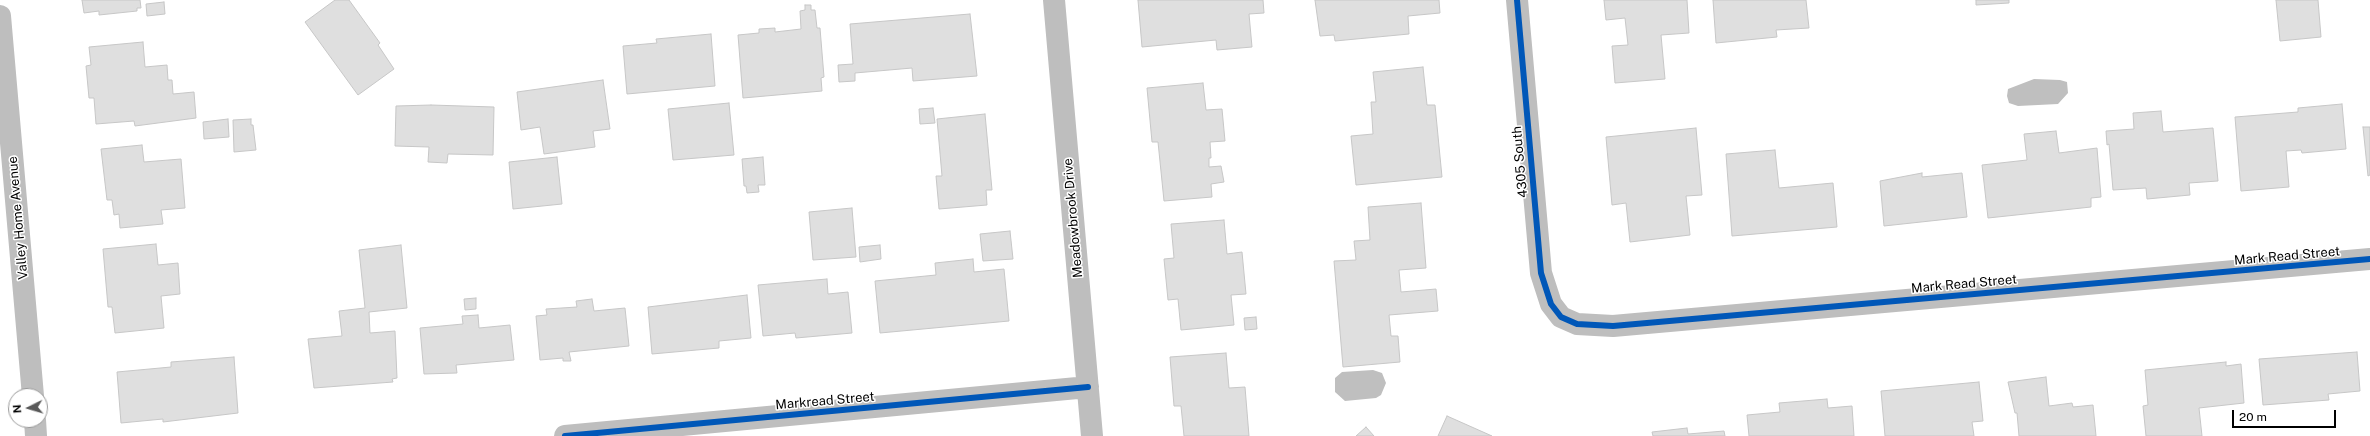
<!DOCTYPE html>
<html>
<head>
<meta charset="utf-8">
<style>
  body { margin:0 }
  #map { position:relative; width:2370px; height:436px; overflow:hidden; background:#fff; font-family:"Public Sans",sans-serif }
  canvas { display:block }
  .north { position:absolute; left:8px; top:388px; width:40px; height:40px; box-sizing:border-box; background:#fff; border:1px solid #999; border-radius:50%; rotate:265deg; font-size:11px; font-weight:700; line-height:16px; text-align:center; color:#000 }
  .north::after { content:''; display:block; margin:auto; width:14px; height:18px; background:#595959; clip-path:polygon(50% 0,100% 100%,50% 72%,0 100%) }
  .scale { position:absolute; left:2232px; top:410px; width:104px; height:18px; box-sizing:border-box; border:2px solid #000; border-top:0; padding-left:5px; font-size:12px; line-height:14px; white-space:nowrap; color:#000; -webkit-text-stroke:3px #fff; paint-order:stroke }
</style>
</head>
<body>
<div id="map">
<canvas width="2370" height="436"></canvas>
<div class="north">N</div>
<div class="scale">20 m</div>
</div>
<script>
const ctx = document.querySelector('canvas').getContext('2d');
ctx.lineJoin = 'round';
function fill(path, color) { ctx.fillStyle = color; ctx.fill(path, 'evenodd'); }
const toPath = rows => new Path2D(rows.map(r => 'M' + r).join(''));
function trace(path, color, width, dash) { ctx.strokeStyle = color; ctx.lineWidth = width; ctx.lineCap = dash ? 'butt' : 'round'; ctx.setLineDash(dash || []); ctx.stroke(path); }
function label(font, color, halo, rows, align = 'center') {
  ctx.font = font + ' "Public Sans",sans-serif'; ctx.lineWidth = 3; ctx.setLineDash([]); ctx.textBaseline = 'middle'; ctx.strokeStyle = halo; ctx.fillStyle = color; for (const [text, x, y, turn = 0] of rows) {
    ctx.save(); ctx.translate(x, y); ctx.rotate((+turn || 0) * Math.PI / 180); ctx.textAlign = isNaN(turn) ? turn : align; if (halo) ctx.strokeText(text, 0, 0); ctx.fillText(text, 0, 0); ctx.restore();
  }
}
fill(toPath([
  [2034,79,2060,80,2067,82,2068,93,2058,104,2018,106,2009,103,2007,96,2008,89],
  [1373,370,1382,373,1386,383,1381,395,1376,398,1345,401,1335,392,1335,378,1342,372]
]), '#bfbfbf');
const building = toPath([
  [82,0,140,0,141,8,137,8,137,11,99,15,99,11,84,13,82,0],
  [335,0,349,0,380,43,378,45,394,69,358,95,305,22,335,0],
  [1138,0,1263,0,1264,13,1249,14,1252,47,1217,50,1216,40,1142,47,1138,0],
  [1315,0,1439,0,1440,13,1408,16,1409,34,1335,41,1334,35,1320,36,1315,0],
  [1604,0,1687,0,1689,33,1661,35,1665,79,1615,83,1612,46,1628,45,1625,18,1606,20,1604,0],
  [1713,0,1806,0,1809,28,1776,30,1777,37,1716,43,1713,0],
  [1976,0,2009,0,2009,3,1976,5,1976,0],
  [2276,0,2318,0,2321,37,2280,41,2276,0],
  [164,2,165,14,147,16,146,4,164,2],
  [805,5,811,5,811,10,815,10,817,28,820,28,824,77,821,78,822,91,743,98,738,35,759,33,759,29,775,28,775,32,801,29,800,11,805,10,805,5],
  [970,14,977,76,913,81,912,68,855,73,855,81,839,82,838,65,853,64,850,24,970,14],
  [711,34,715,86,627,94,623,46,657,43,656,39,711,34],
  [143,42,145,67,167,65,168,80,172,80,173,94,194,92,196,118,135,126,134,121,96,124,94,98,89,98,86,66,91,65,89,47,143,42],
  [1423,67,1427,105,1435,105,1442,177,1356,185,1351,136,1373,134,1371,102,1376,102,1373,72,1423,67],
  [603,80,610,129,593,131,595,147,544,154,540,127,521,130,517,92,603,80],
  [1203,83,1206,110,1222,109,1225,141,1210,142,1211,158,1209,158,1209,167,1221,166,1224,182,1211,184,1212,197,1164,201,1158,142,1152,142,1147,88,1203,83],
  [729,103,734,155,673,160,668,109,729,103],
  [2342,104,2346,149,2302,153,2301,150,2286,151,2289,187,2241,191,2235,117,2298,112,2298,108,2342,104],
  [431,105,494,107,493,155,448,154,447,163,428,162,429,147,395,146,396,106,431,105],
  [933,108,935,123,920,124,919,109,933,108],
  [2161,111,2163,132,2213,128,2218,181,2189,183,2190,195,2147,199,2146,188,2113,190,2109,144,2107,145,2106,131,2134,129,2133,113,2161,111],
  [985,114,992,190,986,190,987,205,939,209,936,176,942,176,937,119,985,114],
  [228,119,229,137,204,139,203,122,228,119],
  [251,119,251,125,253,125,256,150,234,152,233,120,251,119],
  [2363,127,2370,127,2370,175,2368,176,2363,127],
  [1696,128,1702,195,1686,196,1690,235,1630,242,1626,203,1612,205,1606,137,1696,128],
  [2056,131,2059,153,2097,148,2101,197,2091,198,2091,207,1988,218,1982,165,2027,160,2024,134,2056,131],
  [142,145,144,162,181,159,185,208,161,210,163,224,120,228,119,214,114,215,112,200,107,200,101,149,142,145],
  [1775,150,1779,188,1833,183,1837,227,1732,236,1726,154,1775,150],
  [557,157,562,204,513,209,509,162,557,157],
  [763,157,765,185,758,185,759,192,747,193,746,186,744,186,742,159,763,157],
  [1922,173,1922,177,1962,173,1967,217,1884,226,1880,181,1922,173],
  [1421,203,1426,268,1399,270,1401,292,1436,289,1438,311,1389,315,1391,336,1398,336,1400,362,1343,367,1334,261,1356,260,1354,241,1370,240,1368,207,1421,203],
  [852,208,856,257,813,260,809,212,852,208],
  [1224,220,1227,254,1242,252,1246,294,1231,295,1234,325,1181,330,1178,299,1168,300,1164,259,1174,258,1171,224,1224,220],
  [1010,231,1013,259,983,261,980,234,1010,231],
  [156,244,158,265,178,263,180,294,161,296,164,328,115,333,112,307,108,307,103,249,156,244],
  [401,245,407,308,369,312,370,333,395,331,397,378,392,379,393,382,314,388,308,339,342,336,339,311,365,308,359,250,401,245],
  [880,245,881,259,860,262,859,247,880,245],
  [973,259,974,272,1004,269,1009,321,880,333,875,281,936,275,935,263,973,259],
  [827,279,828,294,848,292,852,333,796,338,795,333,763,336,758,285,827,279],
  [747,295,751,338,719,341,719,348,652,354,648,307,747,295],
  [476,298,476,309,465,310,464,299,476,298],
  [592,299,594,311,625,308,629,346,569,352,571,361,563,361,563,358,540,360,536,316,547,315,546,309,577,307,576,301,592,299],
  [478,315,479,328,510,325,514,360,456,365,457,373,424,374,420,328,463,324,462,316,478,315],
  [1256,317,1257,329,1245,330,1244,318,1256,317],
  [2357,352,2360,391,2328,394,2329,400,2263,405,2259,359,2357,352],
  [1226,353,1229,388,1245,387,1249,436,1184,436,1181,406,1174,406,1170,357,1226,353],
  [234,357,238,413,163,422,163,419,121,423,117,372,171,367,171,362,234,357],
  [2226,362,2226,366,2241,364,2244,403,2199,408,2202,436,2146,436,2143,406,2148,405,2145,370,2226,362],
  [2046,377,2049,406,2072,403,2073,407,2093,405,2096,436,2019,436,2017,413,2015,413,2008,382,2046,377],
  [1979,382,1983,421,1972,422,1974,436,1885,436,1881,391,1979,382],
  [1827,399,1828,408,1852,406,1854,436,1749,436,1747,415,1780,412,1779,403,1827,399],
  [1447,416,1492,436,1438,436,1447,416],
  [1366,427,1374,436,1356,436,1366,427],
  [1687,428,1688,434,1724,431,1725,436,1653,436,1652,432,1687,428]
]);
fill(building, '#dfdfdf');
trace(building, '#c7c7c7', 1);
trace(toPath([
  [1054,0,1092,436],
  [1517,0,1541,273,1551,304,1561,317,1577,324,1613,326,2370,259],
  [0,16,33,396],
  [35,420,36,436],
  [565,436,1088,387]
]), '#bebebe', 22);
trace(toPath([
  [1517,0,1541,273,1551,304,1561,317,1577,324,1613,326,2370,259],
  [565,436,1088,387]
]), '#0057b8', 6);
label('13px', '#000', '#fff', [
  ["4305 South",1520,162,-95],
  ["Valley Home Avenue",18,218,-95],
  ["Meadowbrook Drive",1073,218,-95],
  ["Mark Read Street",2287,256,-5],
  ["Mark Read Street",1964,284,-5],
  ["Markread Street",825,401,-5]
]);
</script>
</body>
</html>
